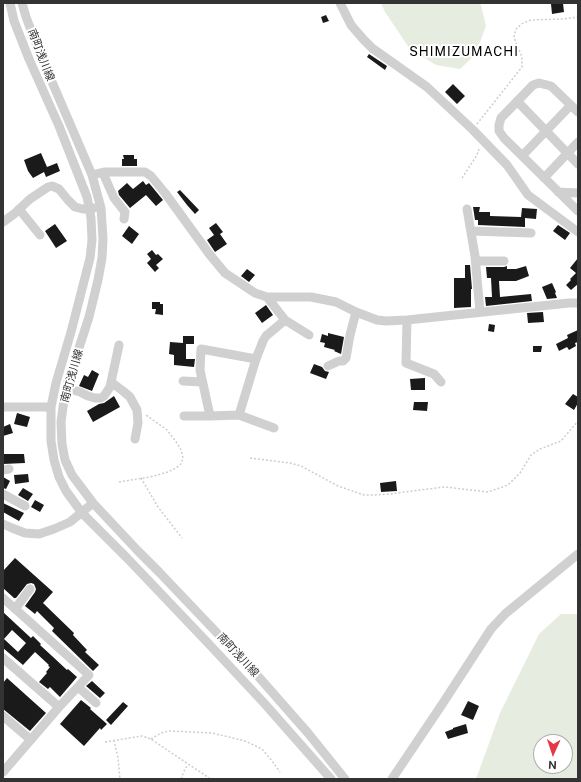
<!DOCTYPE html>
<html>
<head>
<meta charset="utf-8">
<style>
  body { margin:0 }
  #map { position:relative; width:581px; height:782px; overflow:hidden; background:#fff; font-family:"Public Sans",sans-serif }
  canvas { display:block }
  .frame { position:absolute; inset:0; border:4px solid #333; pointer-events:none }
  .north { position:absolute; left:533px; top:734px; width:40px; height:40px; box-sizing:border-box; background:#fff; border:1px solid #adadad; border-radius:50%; rotate:183deg; font-size:11px; font-weight:700; line-height:16px; text-align:center; color:#333 }
  .north::after { content:''; display:block; margin:auto; width:14px; height:18px; background:#e63946; clip-path:polygon(50% 0,100% 100%,50% 72%,0 100%) }
</style>
</head>
<body>
<div id="map">
<canvas width="581" height="782"></canvas>
<div class="frame"></div>
<div class="north">N</div>
</div>
<script>
const ctx = document.querySelector('canvas').getContext('2d');
ctx.lineJoin = 'round';
function fill(path, color) { ctx.fillStyle = color; ctx.fill(path, 'evenodd'); }
const toPath = rows => new Path2D(rows.map(r => 'M' + r).join(''));
function trace(path, color, width, dash) { ctx.strokeStyle = color; ctx.lineWidth = width; ctx.lineCap = dash ? 'butt' : 'round'; ctx.setLineDash(dash || []); ctx.stroke(path); }
function label(font, color, halo, rows, align = 'center') {
  ctx.font = font + ' "Public Sans","Noto Sans JP",sans-serif'; ctx.lineWidth = 4; ctx.setLineDash([]); ctx.textBaseline = 'middle'; ctx.strokeStyle = halo; ctx.fillStyle = color; for (const [text, x, y, turn = 0] of rows) {
    ctx.save(); ctx.translate(x, y); ctx.rotate((+turn || 0) * Math.PI / 180); ctx.textAlign = isNaN(turn) ? turn : align; if (halo) ctx.strokeText(text, 0, 0); ctx.fillText(text, 0, 0); ctx.restore();
  }
}
fill(toPath([
  [381,3,479,3,481,5,486,26,475,55,460,69,436,65,410,49,385,12],
  [561,614,575,614,578,615,578,779,476,779,500,713,539,634],
  [541,742,565,742,565,766,541,766]
]), '#e6ecdf');
fill(toPath([
  [555,3,563,3,564,12,552,14,551,4],
  [326,15,329,21,323,23,321,17],
  [369,54,387,66,385,70,367,57],
  [453,84,465,96,457,104,445,92],
  [41,153,47,167,57,163,60,171,46,177,44,172,33,178,28,171,24,160],
  [123,155,134,155,134,159,137,159,137,166,122,166,122,159,124,159],
  [143,181,146,185,149,183,163,200,156,206,146,195,130,208,119,195,118,191,127,183,133,189],
  [180,190,199,210,195,214,187,205,177,192],
  [473,207,480,207,479,212,490,212,490,216,521,217,522,208,537,209,536,219,525,218,525,227,478,225,478,220,475,220],
  [216,223,223,232,220,234,227,244,215,252,207,240,214,235,209,228],
  [55,224,67,241,56,248,45,231],
  [558,225,570,233,565,240,553,231],
  [129,226,139,234,132,244,122,236],
  [152,250,156,255,158,254,163,259,156,265,159,268,155,272,147,263,151,259,147,254],
  [578,258,578,284,571,290,566,285,571,280,570,279,576,273,570,268],
  [465,265,470,265,472,289,471,289,471,307,454,308,454,278,465,278],
  [507,266,507,269,516,269,526,266,529,276,516,281,499,281,500,297,531,294,532,301,486,306,485,297,492,297,491,278,487,278,486,267,504,267],
  [247,269,255,275,249,282,241,276],
  [552,283,556,292,555,293,557,298,547,299,542,287],
  [152,302,160,302,160,304,163,304,163,315,155,314,156,309,152,309],
  [266,305,273,315,262,323,255,313],
  [543,312,544,322,528,323,527,313],
  [489,324,495,325,494,332,488,331],
  [578,330,578,342,575,343,576,346,569,350,567,347,559,351,556,344,568,338,567,335],
  [328,333,344,337,341,354,334,351,335,350,324,347,325,343,320,342,322,334,328,336],
  [183,336,194,336,194,344,186,344,186,359,195,359,194,367,174,365,174,355,169,354,170,342,183,343],
  [533,346,542,346,541,352,533,352],
  [314,364,322,367,325,371,329,372,326,379,310,373],
  [92,370,99,374,92,391,79,386,84,375,88,377],
  [425,378,425,390,411,390,410,379],
  [573,394,578,397,578,403,574,410,565,404],
  [114,396,120,407,93,422,87,411,99,404,104,403],
  [414,402,428,402,427,411,413,410],
  [17,413,30,417,27,427,14,424],
  [10,424,13,433,3,436,3,427],
  [3,454,24,454,25,463,3,464],
  [28,474,29,482,15,484,14,475],
  [3,477,10,481,6,489,3,488],
  [396,481,397,491,381,492,380,483],
  [23,488,33,494,28,501,18,495],
  [35,500,44,505,40,512,31,507],
  [3,503,24,513,19,521,3,512],
  [15,558,53,592,43,603,74,633,73,635,87,650,85,652,99,665,93,671,52,631,54,628,37,611,35,614,25,606,35,592,36,589,34,584,31,583,27,584,16,598,14,598,3,588,3,571],
  [3,612,31,638,33,636,41,644,40,645,52,656,67,670,68,669,77,677,60,697,50,687,48,689,39,682,47,673,46,672,50,667,48,666,49,665,35,652,23,665,3,648],
  [12,630,26,643,18,652,4,639],
  [7,678,46,713,30,731,3,709,3,683],
  [92,681,105,693,100,698,86,686],
  [81,700,91,708,90,709,107,724,101,730,100,728,84,746,60,724],
  [468,701,479,706,473,720,461,715],
  [123,702,128,706,111,725,106,720],
  [466,724,468,733,448,739,445,732,453,729,453,728]
]), '#1a1a1a');
trace(toPath([
  [477,124,522,67,522,60,521,54,517,46,514,37,516,29,523,23,531,20,562,19,578,17],
  [462,178,477,155,479,149],
  [250,458,290,463,301,466,338,486,364,495,373,495,391,494,419,490,445,487,488,492,508,485,520,473,531,455,540,449,561,441,578,421],
  [141,478,158,507,182,538],
  [119,482,150,477,168,472,176,468,181,464,183,458,181,450,177,443,167,430,146,415],
  [151,739,161,733,170,731,212,733,245,741,262,749,272,761,280,772],
  [114,740,118,758,120,779],
  [105,742,142,736,151,739,188,764,205,775,210,779],
  [181,779,185,769,188,765]
]), '#cdcdcd', 1.5, [2, 2]);
trace(toPath([
  [10,3,14,21,29,59,59,126,87,197,91,218,92,240,90,258,71,332,56,383,51,407,51,441,54,460,59,477,66,491,82,513,127,558,207,642,264,703,331,779],
  [22,3,26,17,40,54,92,175,101,208,103,239,102,258,98,280,89,317,66,388,63,407,61,422,62,444,65,460,72,475,93,503,138,551,159,572,257,675,308,733,345,779],
  [340,3,351,25,364,40,372,48,427,87,472,129,507,165,528,195,578,232],
  [517,101,578,164],
  [578,112,551,86,539,83,533,85,501,118,499,125,499,131,504,138,578,211],
  [522,156,571,105],
  [103,173,114,198,125,212,124,219],
  [92,175,104,172,145,172,151,176,165,193,210,255,225,273,255,293,267,297,311,297,336,302,356,312,377,320,386,321,407,320,569,303,578,303],
  [544,178,578,142],
  [558,192,578,193],
  [19,209,40,235],
  [467,209,475,256,480,312],
  [3,222,14,214,30,199,48,187,52,186,59,189,68,200,75,207,83,209,94,208],
  [471,231,531,233],
  [476,261,504,261],
  [285,320,309,335],
  [407,320,406,363,434,374,441,382],
  [256,359,201,349,200,370,210,416,239,415,256,359,263,341,266,336,285,320,267,297],
  [328,366,339,361,343,361,346,358,350,335,356,312],
  [183,381,202,382],
  [111,382,123,391,130,397,137,410,138,423,135,439],
  [66,388,80,392,88,396,95,398,101,398,104,396,110,387,119,345],
  [3,407,51,407],
  [239,415,274,428],
  [184,416,210,416],
  [3,470,9,469],
  [3,494,25,506],
  [3,524,12,528,25,533,39,534,54,529,70,522,93,503],
  [3,598,89,675,59,707,3,772],
  [15,609,30,589],
  [3,658,59,707],
  [78,687,96,703],
  [3,716,31,740],
  [392,779,443,703,491,629,505,614,578,554]
]), '#d0d0d0', 9);
label('11px', '#333', '#fff', [
  ["南町浅川線",41,55,69],
  ["南町浅川線",72,376,-74],
  ["南町浅川線",238,655,47]
]);
ctx.letterSpacing = '1px';
label('13px', '#000', '#fff', [
  ["SHIMIZUMACHI",464,52]
]);
ctx.letterSpacing = '0px';
</script>
</body>
</html>
